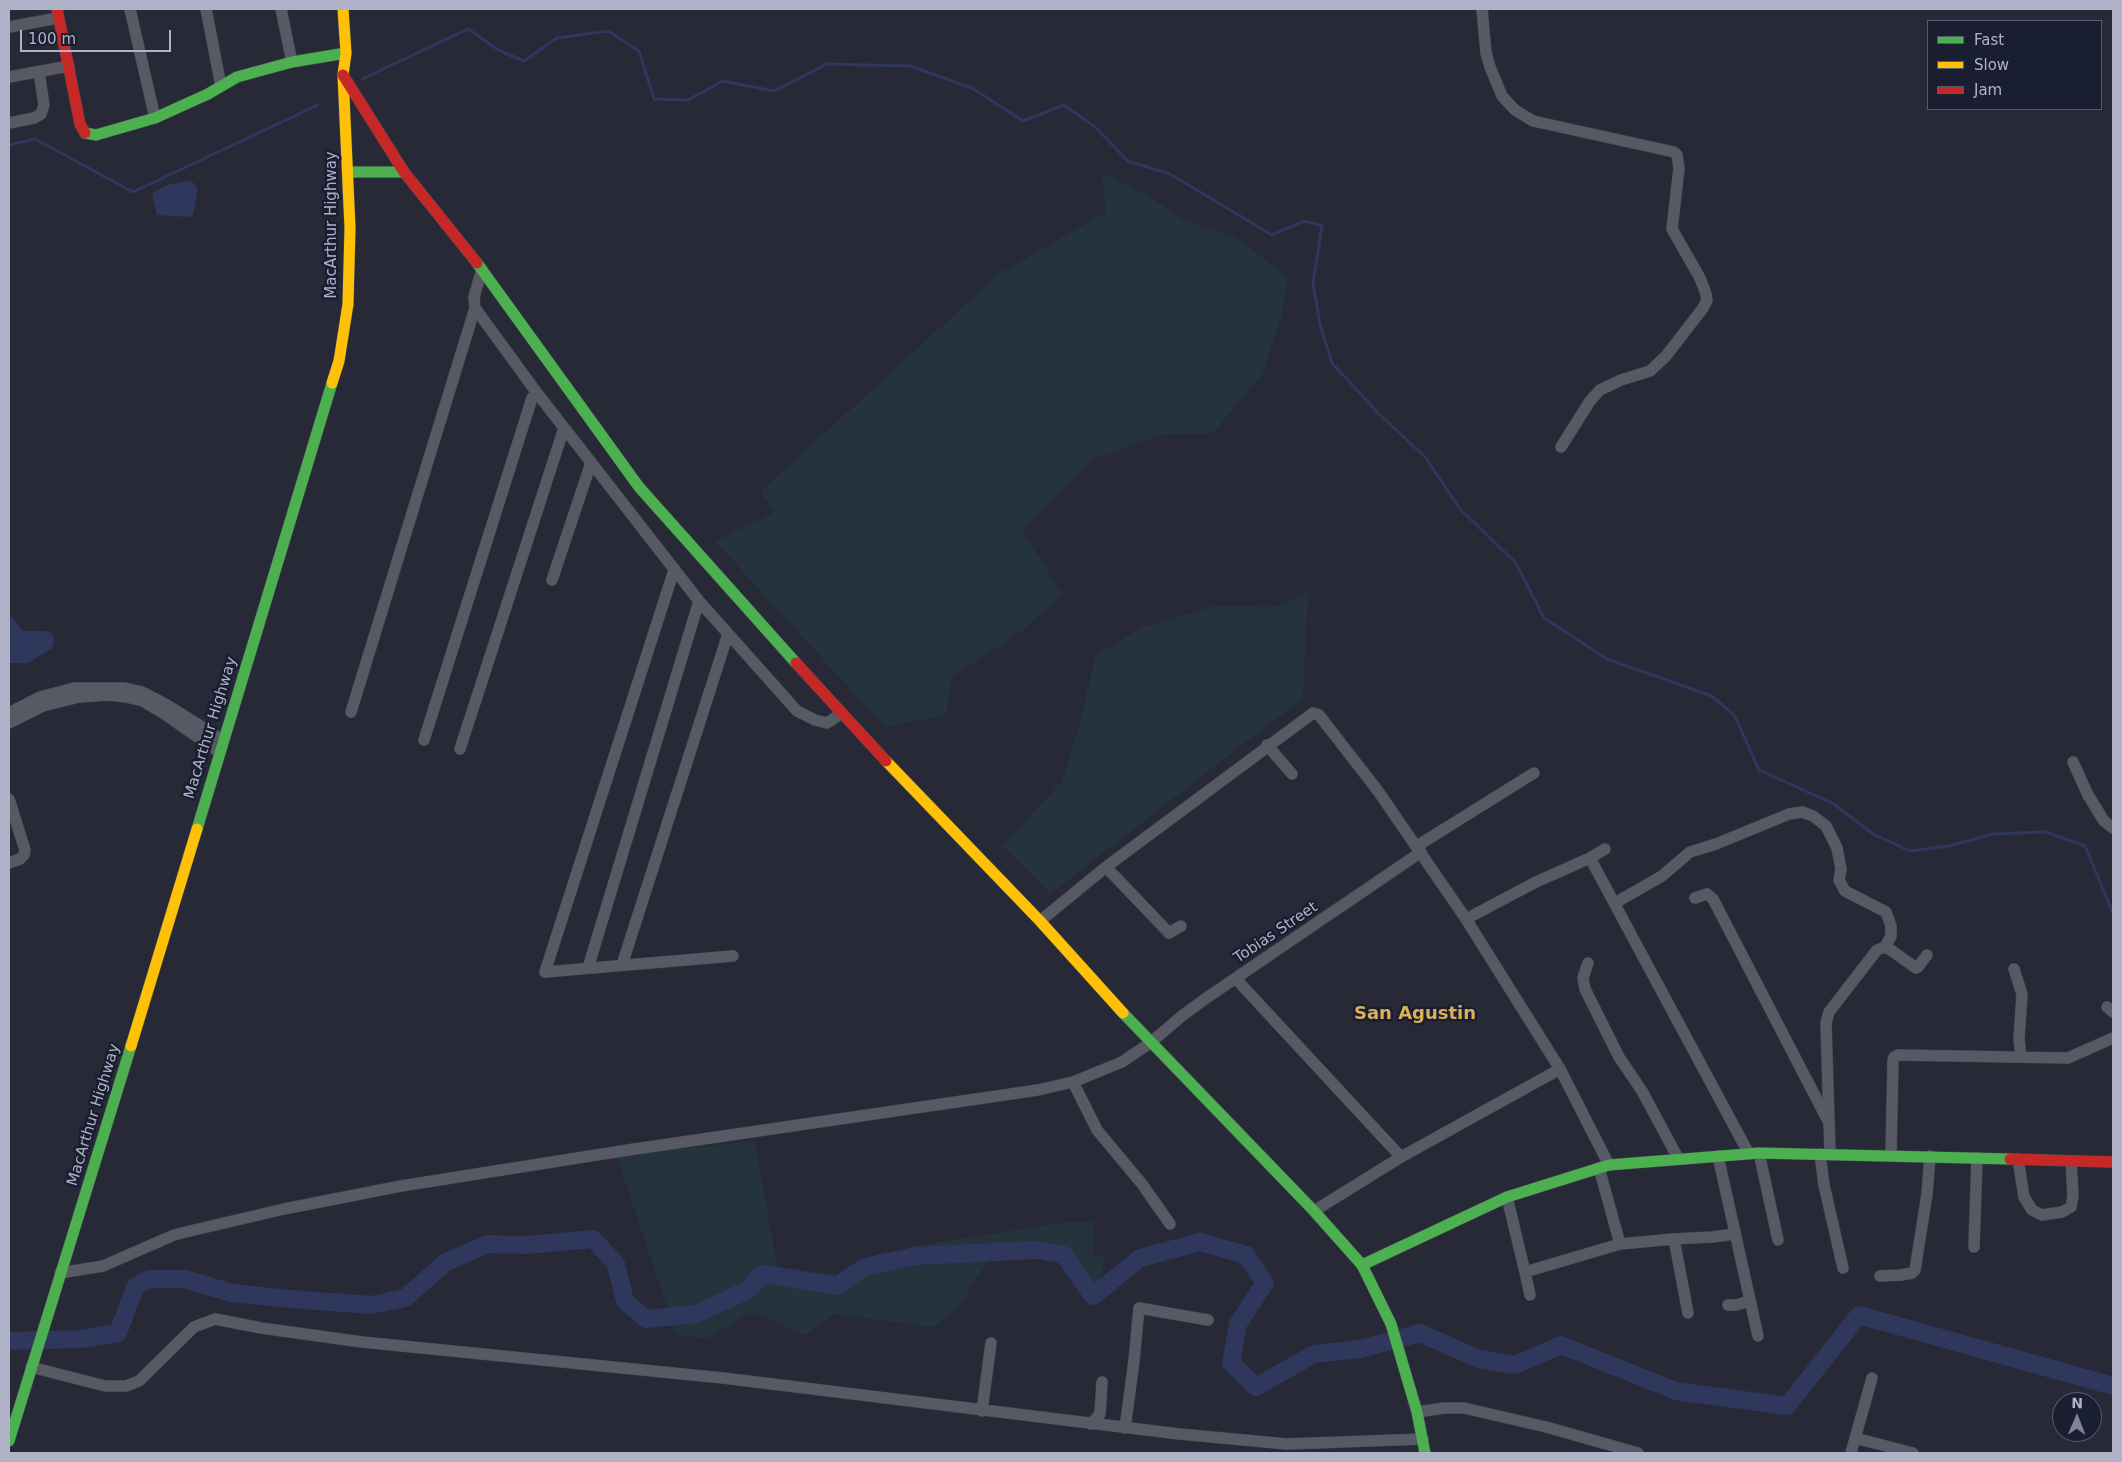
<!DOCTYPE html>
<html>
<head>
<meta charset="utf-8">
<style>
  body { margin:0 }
  #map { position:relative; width:2122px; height:1462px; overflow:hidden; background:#272a36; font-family:"DejaVu Sans",sans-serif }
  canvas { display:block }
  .frame { position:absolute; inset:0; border:10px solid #b0b3c8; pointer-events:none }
  .legend { position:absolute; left:1927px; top:20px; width:175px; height:90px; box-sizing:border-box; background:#1a1e31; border:1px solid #565a6d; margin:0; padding:6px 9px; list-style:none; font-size:15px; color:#b0b3c8 }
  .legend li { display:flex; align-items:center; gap:10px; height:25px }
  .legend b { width:25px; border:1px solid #565a6d }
  .north { position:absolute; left:2052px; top:1392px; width:50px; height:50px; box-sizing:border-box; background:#1a1e31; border:1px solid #565a6d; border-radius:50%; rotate:1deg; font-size:14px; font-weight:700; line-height:20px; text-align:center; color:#b0b3c8 }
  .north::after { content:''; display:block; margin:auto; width:18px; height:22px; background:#808395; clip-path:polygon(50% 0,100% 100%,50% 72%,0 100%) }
  .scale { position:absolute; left:20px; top:30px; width:151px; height:22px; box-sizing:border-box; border:2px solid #b0b3c8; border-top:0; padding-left:6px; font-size:15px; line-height:18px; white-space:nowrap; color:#b0b3c8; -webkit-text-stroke:4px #1a1e31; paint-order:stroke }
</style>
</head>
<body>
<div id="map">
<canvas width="2122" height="1462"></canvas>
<div class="frame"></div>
<ul class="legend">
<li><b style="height:6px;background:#4caf50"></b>Fast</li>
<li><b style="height:6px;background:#ffc107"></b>Slow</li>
<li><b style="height:6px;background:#c62828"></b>Jam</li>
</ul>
<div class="north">N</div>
<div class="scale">100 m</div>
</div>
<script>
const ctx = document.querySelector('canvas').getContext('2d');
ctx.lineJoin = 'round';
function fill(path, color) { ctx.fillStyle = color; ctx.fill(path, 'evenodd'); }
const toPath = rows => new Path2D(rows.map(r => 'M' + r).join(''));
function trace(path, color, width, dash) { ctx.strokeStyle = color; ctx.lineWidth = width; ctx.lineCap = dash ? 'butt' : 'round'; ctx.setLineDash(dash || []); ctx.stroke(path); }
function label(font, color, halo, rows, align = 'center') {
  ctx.font = font + ' "DejaVu Sans",sans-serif'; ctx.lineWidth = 5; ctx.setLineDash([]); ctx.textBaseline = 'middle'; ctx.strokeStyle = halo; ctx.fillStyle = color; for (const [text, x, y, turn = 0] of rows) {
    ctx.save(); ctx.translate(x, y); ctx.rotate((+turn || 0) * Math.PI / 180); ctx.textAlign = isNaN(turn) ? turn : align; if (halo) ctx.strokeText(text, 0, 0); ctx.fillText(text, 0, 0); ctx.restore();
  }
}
fill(toPath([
  [1102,172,1156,201,1181,219,1236,237,1288,278,1282,314,1263,373,1213,433,1160,435,1091,460,1023,531,1063,595,1019,633,952,677,946,715,885,727,715,541,774,513,761,491,999,274,1106,212],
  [1308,592,1303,698,1050,894,1003,846,1062,781,1079,725,1096,655,1143,627,1214,606,1274,607],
  [755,1141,777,1266,840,1276,860,1262,916,1246,1060,1223,1094,1221,1093,1255,1106,1257,1093,1300,1062,1258,1037,1253,987,1262,957,1309,933,1327,835,1314,805,1335,751,1311,706,1339,676,1334,616,1155]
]), '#24333c');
fill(toPath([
  [190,181,195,184,198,190,193,214,189,217,157,215,152,193,167,185],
  [9,617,12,617,23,631,47,631,53,634,54,641,52,648,28,663,9,663]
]), '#2f375c');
trace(toPath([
  [362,79,468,29,500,51,524,61,557,38,608,31,639,51,654,99,688,100,723,81,774,91,827,64,910,66,972,88,1023,121,1064,105,1095,127,1128,161,1170,174,1272,235,1304,221,1322,226,1313,283,1320,325,1332,363,1379,414,1425,457,1460,509,1516,563,1544,618,1607,659,1712,696,1735,716,1759,770,1834,804,1873,834,1910,851,1949,846,1992,834,2046,832,2085,846,2113,913],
  [9,145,35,139,133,192,318,105]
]), '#2f375c', 3);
trace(toPath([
  [9,1341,80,1339,118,1333,135,1287,149,1279,185,1279,232,1293,290,1299,371,1305,405,1298,446,1262,488,1244,527,1245,593,1239,616,1264,625,1301,646,1319,696,1314,748,1290,762,1274,837,1286,865,1267,915,1256,1037,1250,1064,1255,1093,1296,1140,1258,1200,1242,1246,1255,1265,1283,1238,1324,1231,1363,1256,1387,1314,1354,1360,1349,1420,1333,1479,1359,1515,1365,1561,1345,1676,1391,1787,1406,1859,1315,2113,1386]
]), '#2f375c', 18);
const street = toPath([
  [130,9,155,118],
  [206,9,221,86],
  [281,9,292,62],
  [1482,9,1486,53,1490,67,1502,96,1515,110,1533,121,1674,152,1677,155,1679,168,1672,229,1700,278,1706,294,1707,300,1703,308,1666,356,1650,371,1621,380,1600,390,1590,401,1561,447],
  [9,27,58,18],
  [9,77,69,66],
  [9,123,34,118,41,114,44,105,39,72],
  [482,269,474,297,475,308,537,393,699,601,797,711,815,720,827,723,842,713],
  [674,570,545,972,733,956],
  [552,580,591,463],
  [351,712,475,308],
  [9,713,40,697,74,688,125,688,142,692,167,705,223,740],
  [9,723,43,706,79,697,108,695,126,697,143,701,163,713,219,752],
  [424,740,532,398,537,393],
  [1267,745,1292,774],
  [460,749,564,428],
  [2073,762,2088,795,2104,821,2113,828],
  [9,799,25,850,24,855,20,859,9,863],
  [1417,846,1534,773],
  [1590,858,1605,849],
  [1106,867,1169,933,1181,926],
  [1695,898,1707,894,1713,899,1827,1119],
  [1615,903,1662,876,1690,852,1716,844,1789,814,1802,812,1813,816,1826,826,1837,848,1841,869,1839,880,1845,891,1886,912,1891,926,1891,936,1885,947],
  [1466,919,1536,882,1590,858,1749,1154],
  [1040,921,1106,867,1313,713,1319,715,1378,791,1466,919,1560,1069,1609,1165],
  [1588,963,1583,978,1585,989,1619,1057,1642,1091,1678,1158],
  [622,965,728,634],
  [588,968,699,601],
  [2014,969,2022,994,2019,1039,2021,1057],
  [1236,979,1401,1157],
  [2107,1007,2113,1012],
  [1073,1082,1097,1130,1142,1184,1170,1224],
  [1759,1153,1778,1240],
  [1820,1154,1824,1185,1843,1268],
  [1830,1154,1826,1023,1829,1012,1877,950,1882,948,1888,948,1916,968,1918,967,1927,955],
  [1891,1155,1893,1060,1894,1057,1898,1055,2068,1058,2113,1038],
  [1718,1156,1758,1336],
  [2018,1159,2024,1197,2032,1210,2042,1215,2062,1212,2071,1207,2073,1196,2071,1161],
  [1599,1168,1620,1244],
  [1507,1197,1525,1272,1620,1244,1674,1239,1688,1313],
  [1314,1211,1401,1157,1560,1069],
  [1674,1239,1712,1237,1735,1234],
  [1974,1247,1977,1158],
  [1525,1272,1530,1295],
  [60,1273,103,1266,174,1235,190,1231,284,1209,401,1186,628,1150,1038,1090,1073,1082,1122,1062,1150,1043,1183,1015,1205,999,1421,852],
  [1880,1276,1901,1275,1912,1273,1915,1270,1927,1194,1930,1156],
  [1728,1305,1736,1305,1750,1301],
  [31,1367,105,1386,126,1386,139,1381,194,1327,215,1319,261,1328,362,1342,723,1378,1179,1434,1287,1444,1423,1439],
  [982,1411,991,1343],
  [1417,1412,1444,1408,1464,1408,1546,1427,1638,1453],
  [1091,1424,1100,1414,1102,1382],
  [1125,1428,1134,1361,1139,1308,1208,1320],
  [1855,1438,1913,1453],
  [1851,1453,1872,1378]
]);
const fast = toPath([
  [85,133,96,135,155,118,208,94,237,77,292,62,346,53],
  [348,172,404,172],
  [477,263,639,487,796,663],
  [197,829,332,383],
  [1123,1013,1314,1211,1362,1265,1391,1324,1417,1412,1425,1453],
  [1362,1265,1507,1197,1609,1165,1759,1153,2010,1159],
  [9,1441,131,1046]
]);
const slow = toPath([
  [332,383,339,361,348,304,350,228,343,75,346,53,343,9],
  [886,761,1040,921,1123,1013],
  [131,1046,197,829]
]);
const jam = toPath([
  [57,9,80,124,85,133],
  [343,75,404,172,477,263],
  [796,663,886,761],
  [2010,1159,2113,1162]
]);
trace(street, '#43464f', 12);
trace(fast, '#43464f', 12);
trace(slow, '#43464f', 12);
trace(jam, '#43464f', 12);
trace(street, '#575964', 11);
trace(fast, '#4caf50', 11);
trace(slow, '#ffc107', 11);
trace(jam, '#c62828', 11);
label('15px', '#b0b3c8', '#1a1e31', [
  ["MacArthur Highway",332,225,-90],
  ["MacArthur Highway",211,728,-73],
  ["Tobias Street",1276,933,-34],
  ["MacArthur Highway",94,1115,-73]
]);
label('bold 18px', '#dab059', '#1a1e31', [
  ["San Agustin",1415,1014]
]);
</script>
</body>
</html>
